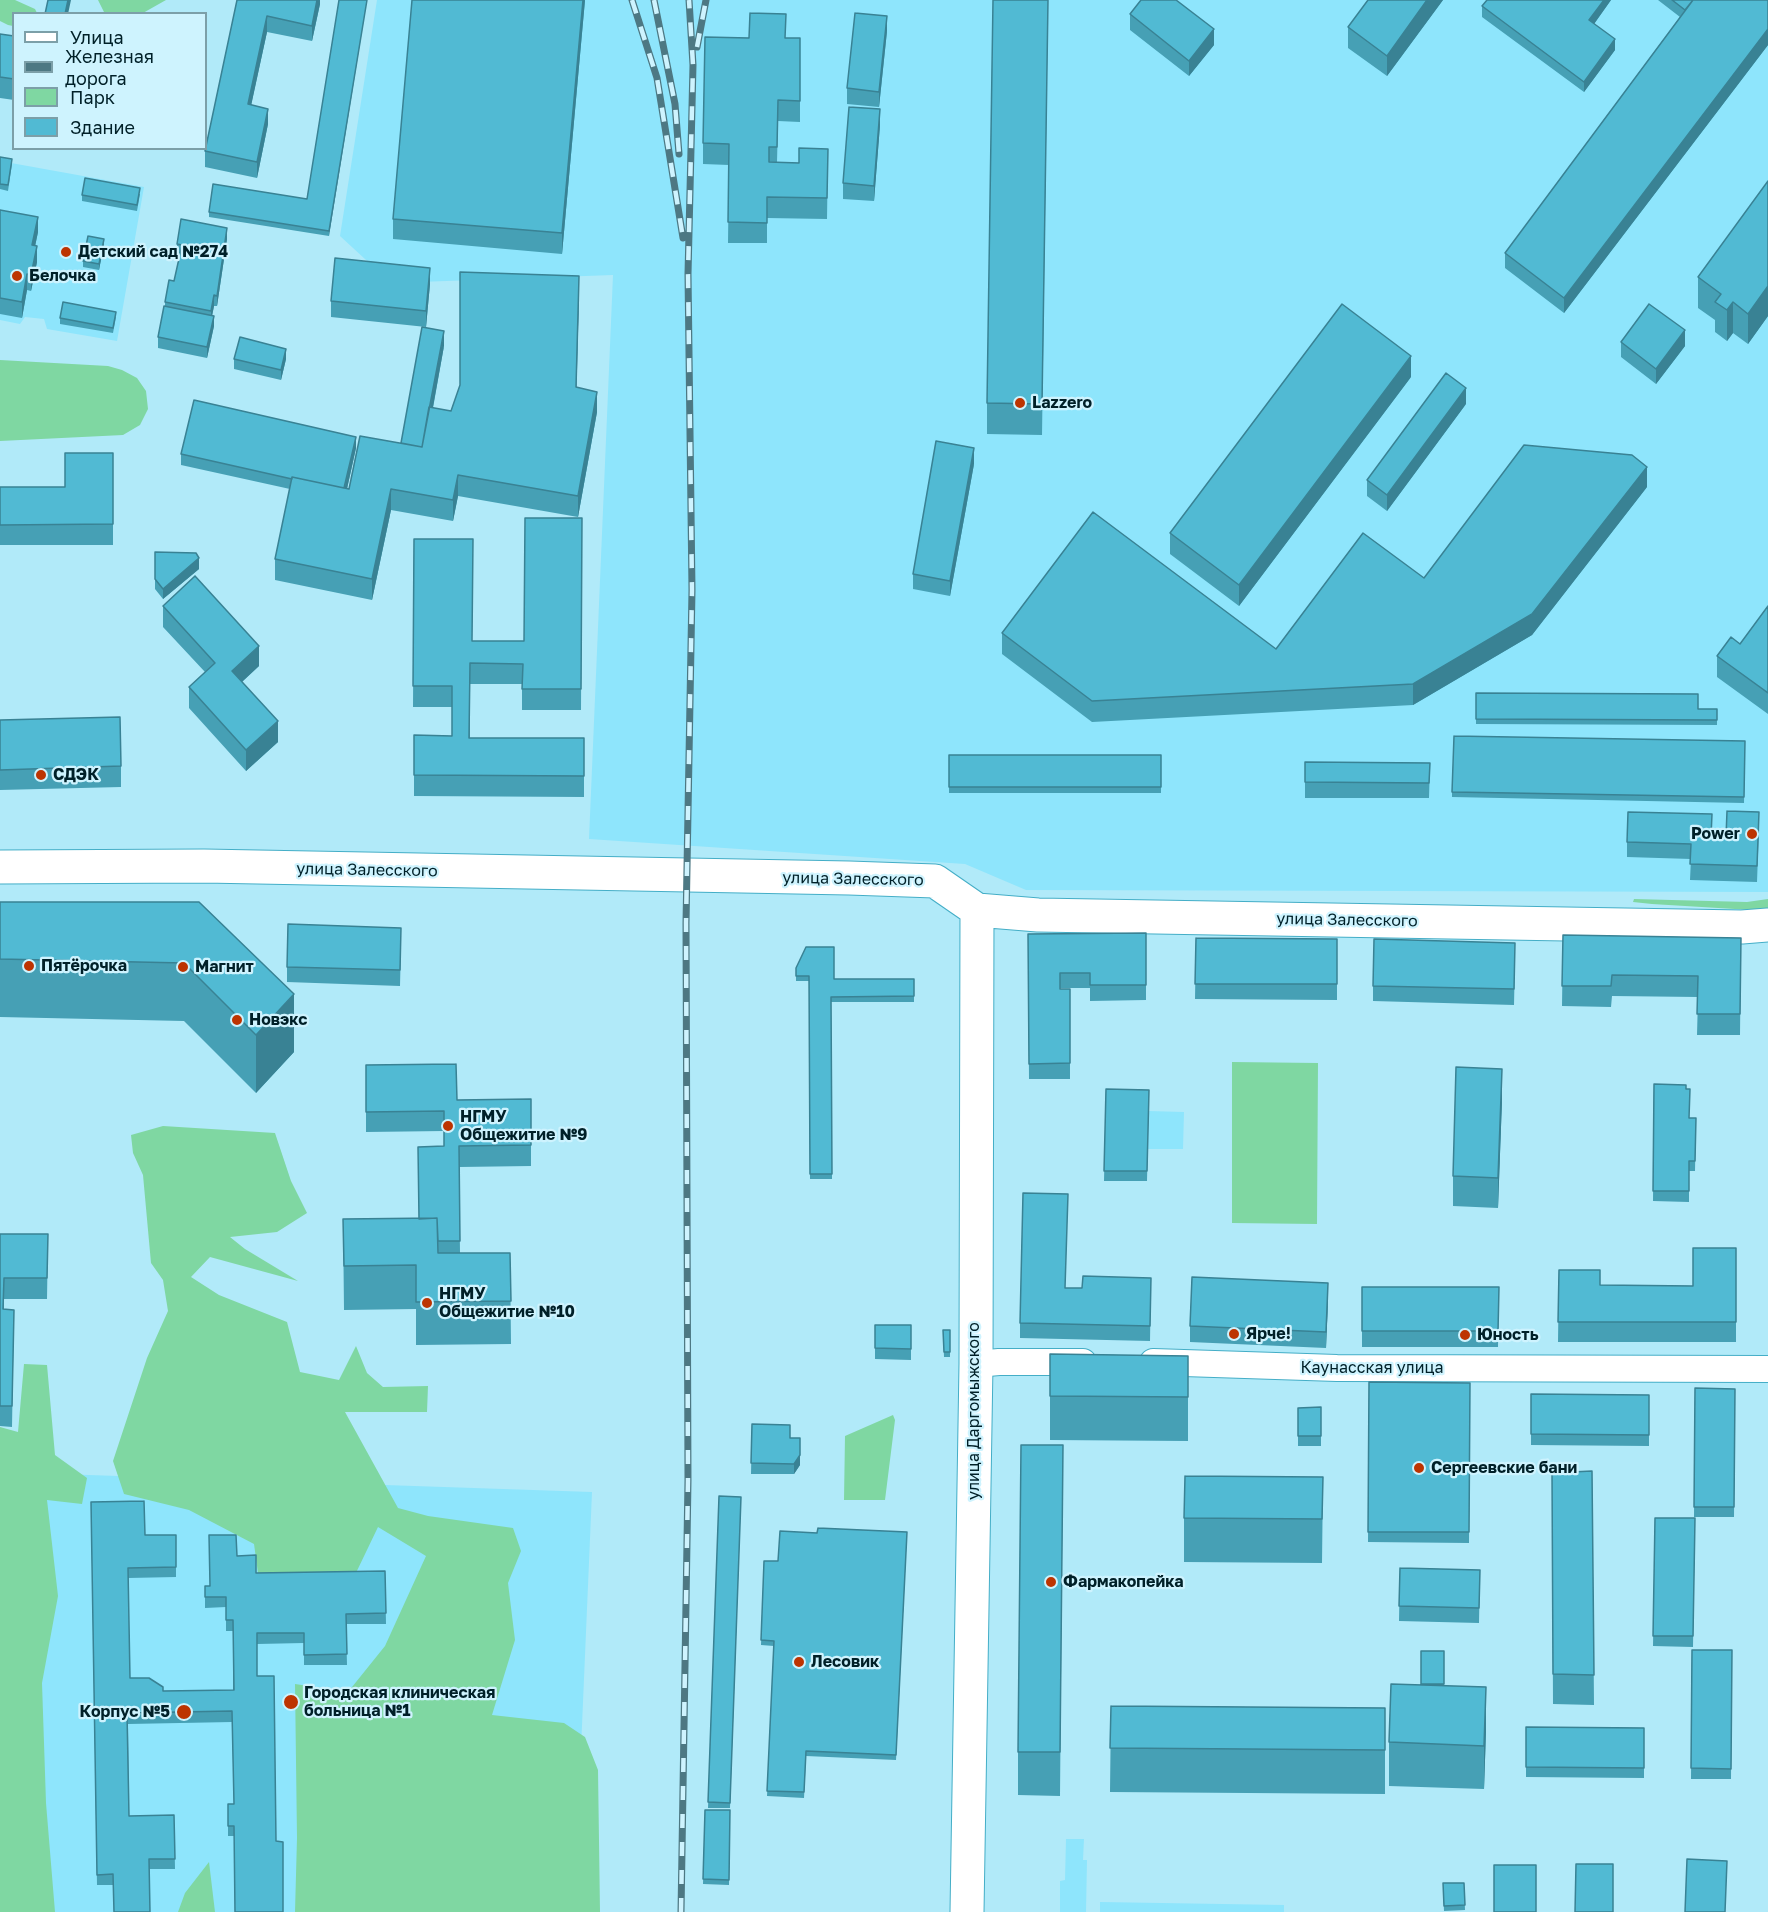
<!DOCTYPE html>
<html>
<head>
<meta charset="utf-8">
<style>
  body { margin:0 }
  #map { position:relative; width:1768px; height:1912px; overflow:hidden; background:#b1eaf9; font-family:"Golos Text",sans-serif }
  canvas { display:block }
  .legend { position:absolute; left:12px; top:12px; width:195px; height:138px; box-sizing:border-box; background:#cef3fe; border:2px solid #7c9fa8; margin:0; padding:8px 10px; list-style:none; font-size:18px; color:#002028 }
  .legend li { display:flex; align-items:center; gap:12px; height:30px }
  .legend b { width:30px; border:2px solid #7c9fa8 }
</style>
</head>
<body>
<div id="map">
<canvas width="1768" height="1912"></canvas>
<ul class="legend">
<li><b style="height:8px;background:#fff"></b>Улица</li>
<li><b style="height:8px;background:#4d7883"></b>Железная дорога</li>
<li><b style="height:16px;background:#7fd7a2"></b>Парк</li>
<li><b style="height:16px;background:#51bad3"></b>Здание</li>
</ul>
</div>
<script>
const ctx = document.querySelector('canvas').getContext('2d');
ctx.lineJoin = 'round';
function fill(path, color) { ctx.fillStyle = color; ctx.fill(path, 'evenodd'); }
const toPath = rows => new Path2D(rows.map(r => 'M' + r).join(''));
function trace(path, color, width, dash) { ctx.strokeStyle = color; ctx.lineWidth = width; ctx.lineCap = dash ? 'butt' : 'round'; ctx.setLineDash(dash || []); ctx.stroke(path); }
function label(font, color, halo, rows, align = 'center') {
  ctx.font = font + ' "Golos Text",sans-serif'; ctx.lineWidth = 4.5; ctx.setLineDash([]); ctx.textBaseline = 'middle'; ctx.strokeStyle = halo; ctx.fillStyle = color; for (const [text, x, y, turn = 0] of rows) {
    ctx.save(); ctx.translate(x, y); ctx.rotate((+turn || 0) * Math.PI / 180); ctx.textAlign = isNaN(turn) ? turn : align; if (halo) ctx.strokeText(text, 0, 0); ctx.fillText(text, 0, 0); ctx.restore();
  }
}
fill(toPath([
  [377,0,1768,0,1768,892,1026,890,965,864,589,839,613,275,391,283,340,236],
  [0,161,144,187,117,341,47,329,44,319,25,317,20,324,0,320],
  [1148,1111,1184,1112,1183,1149,1148,1149],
  [0,1472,592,1492,574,1912,0,1912],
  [1066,1839,1084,1839,1083,1860,1087,1860,1086,1912,1060,1912,1060,1881,1065,1880],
  [1100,1902,1284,1905,1284,1912,1100,1912]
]), '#8ee5fc');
fill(toPath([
  [0,0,15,0,35,9,37,13,14,14,13,26,8,25,0,21],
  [98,0,166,0,143,13,105,14],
  [0,360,108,366,122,370,137,378,146,391,148,409,140,425,123,435,0,441],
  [1634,899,1747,902,1768,899,1768,911,1652,904,1633,902],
  [1232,1062,1318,1063,1317,1224,1232,1223],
  [163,1126,275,1133,291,1181,307,1213,277,1232,230,1237,245,1249,298,1281,210,1257,191,1277,219,1295,287,1322,300,1372,339,1380,356,1346,367,1373,383,1387,428,1386,427,1412,345,1412,398,1508,428,1516,513,1528,521,1551,508,1583,515,1640,492,1715,564,1723,585,1737,598,1770,600,1912,295,1912,297,1838,295,1684,348,1692,385,1646,426,1556,378,1527,354,1577,258,1573,254,1544,189,1510,124,1494,113,1461,147,1358,168,1311,163,1280,151,1263,143,1175,133,1153,131,1135],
  [24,1364,47,1365,55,1455,87,1478,82,1504,47,1500,58,1596,42,1683,46,1803,55,1912,0,1912,0,1427,18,1432],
  [893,1415,895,1420,885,1500,844,1500,845,1436],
  [209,1862,215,1912,178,1912,185,1893]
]), '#7fd7a2');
const street = toPath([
  [1153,1362,1337,1368,1768,1369],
  [976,1364,999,1362,1083,1362]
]);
const secondary = toPath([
  [0,867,204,866,849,878,935,881,977,910,1038,915,1742,927,1768,925],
  [967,1912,976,1364,977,910]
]);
trace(street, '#44aec7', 28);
trace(secondary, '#44aec7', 35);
trace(street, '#fff', 26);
trace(secondary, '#fff', 33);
const rail = toPath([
  [632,0,657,78,683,238],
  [654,0,675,104,679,154],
  [697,47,706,0],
  [681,1912,688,1480,686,923,692,590,688,274,693,65,689,0]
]);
trace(rail, '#4d7883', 7);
trace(rail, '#cef3fe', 4.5, [14]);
fill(toPath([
  [237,0,320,0,320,4,312,41,267,32,251,105,268,124,257,178,205,167,205,151],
  [339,0,329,236,209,217,209,212,307,199],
  [585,0,562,254,393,239,393,219],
  [1048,0,1042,435,987,434,987,403],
  [1368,0,1443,0,1387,76,1348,48,1348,27],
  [1487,0,1611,0,1594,24,1615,50,1584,92,1482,17,1482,6],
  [1658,0,1768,0,1768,45,1564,313,1505,268,1505,253,1680,17],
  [1130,14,1214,45,1189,76,1130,30],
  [887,31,879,107,847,104,847,88],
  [0,34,14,36,14,100,0,98],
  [749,38,800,38,800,122,778,121,777,162,799,163,828,149,827,219,767,218,767,243,728,243,729,165,703,164,703,143],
  [880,125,874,201,843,199,843,183],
  [0,157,12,164,8,191,0,189],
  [1768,181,1768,316,1748,344,1733,333,1727,341,1715,332,1715,320,1698,308,1698,277],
  [140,194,137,211,82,201,82,195],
  [0,210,38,232,35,246,37,262,31,291,27,290,22,318,0,314],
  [227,239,217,306,214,306,212,316,214,326,207,358,158,348,158,337,165,306,165,302,174,281,180,255,177,255,177,244],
  [104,244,99,270,83,267,83,261],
  [430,284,426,327,331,317,331,301],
  [579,296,576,387,597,412,578,517,458,496,453,521,391,510,372,600,275,580,275,559,290,489,181,465,181,454,356,448,347,489,349,489,401,443,444,346,433,408,451,411],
  [116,317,113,333,60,324,60,318],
  [1621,342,1685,346,1656,384,1621,357],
  [234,359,286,359,281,380,234,369],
  [1411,377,1239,606,1170,554,1170,533],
  [1466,404,1387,511,1367,496,1367,480],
  [113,453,113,545,0,545,0,487,65,487],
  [974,464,950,596,913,589,913,574],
  [1647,487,1532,635,1413,705,1092,722,1002,654,1002,633,1276,649,1424,578],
  [582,518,581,710,522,710,522,684,470,684,470,738,584,738,584,797,414,796,414,735,452,736,452,707,413,707,414,539,472,641,524,641],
  [155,552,199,569,163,599,155,589],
  [163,606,259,666,242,682,278,742,246,771,189,708,189,687,205,672,163,627],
  [1768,606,1768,714,1717,677,1717,656,1740,644],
  [1476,693,1698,709,1717,709,1717,725,1476,724],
  [0,720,121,766,121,787,0,790],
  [1745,741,1744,803,1452,797,1452,792],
  [949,755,1161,755,1161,793,949,793],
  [1305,762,1430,763,1429,798,1305,798],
  [1759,827,1757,882,1690,880,1691,859,1627,857,1627,842,1712,837,1726,837],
  [0,902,199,902,294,1052,256,1093,184,1021,0,1017],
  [1146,933,1146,1000,1090,1001,1090,988,1060,988,1060,989,1070,989,1070,1079,1029,1079,1028,934],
  [1563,935,1741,938,1740,1035,1697,1035,1698,997,1612,996,1611,1007,1562,1006],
  [1196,938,1337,939,1337,1000,1195,999],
  [401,943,400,986,287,982,287,967],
  [1515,958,1514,1005,1373,1001,1373,986],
  [796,973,834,979,914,979,914,1002,831,1002,832,1179,810,1179,809,981,796,981],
  [366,1065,457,1100,531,1099,531,1166,459,1167,460,1253,510,1253,511,1344,416,1345,416,1309,344,1310,343,1219,419,1219,444,1146,444,1131,366,1132],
  [1654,1084,1686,1089,1689,1118,1696,1118,1695,1171,1689,1171,1689,1202,1653,1201],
  [1106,1089,1149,1090,1147,1181,1104,1181],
  [1502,1100,1498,1208,1453,1206,1453,1176],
  [0,1234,48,1234,47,1299,4,1299,4,1309,14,1310,12,1427,0,1426],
  [1736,1248,1736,1342,1558,1342,1559,1270,1600,1285,1693,1286],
  [1151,1278,1150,1341,1020,1338,1020,1323,1066,1288,1082,1288],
  [1362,1287,1499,1287,1498,1347,1362,1347],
  [1328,1299,1326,1348,1190,1342,1190,1326],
  [875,1325,911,1325,911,1360,875,1359],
  [943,1330,950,1330,950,1357,944,1357],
  [1050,1354,1188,1356,1188,1441,1050,1440],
  [1369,1382,1470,1383,1469,1543,1368,1542],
  [1695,1388,1735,1389,1734,1517,1694,1517],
  [1531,1394,1649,1395,1649,1446,1531,1445],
  [1321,1407,1321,1446,1298,1446,1298,1408],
  [752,1424,790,1438,800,1438,800,1465,794,1474,751,1474],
  [1063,1445,1060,1796,1018,1795,1018,1752],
  [1592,1471,1594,1705,1553,1704,1552,1473],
  [1323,1477,1322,1563,1184,1562,1184,1518],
  [719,1496,741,1497,730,1808,708,1808],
  [91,1502,145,1535,176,1535,176,1577,128,1578,130,1678,163,1691,233,1690,233,1631,226,1631,226,1607,205,1608,205,1586,209,1586,237,1556,256,1573,385,1571,386,1624,346,1624,347,1665,304,1665,304,1643,257,1644,257,1676,283,1912,234,1836,228,1836,228,1804,234,1804,232,1722,128,1724,129,1816,174,1815,175,1869,150,1869,113,1885,97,1885],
  [1655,1518,1695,1518,1693,1647,1653,1646],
  [907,1532,896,1760,806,1756,804,1798,767,1796,774,1646,761,1645,764,1561,778,1561,817,1533],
  [1400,1568,1480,1570,1479,1623,1399,1621],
  [1692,1650,1732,1650,1731,1779,1691,1779],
  [1444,1651,1444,1686,1486,1731,1484,1789,1389,1786,1389,1742,1421,1685],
  [1111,1706,1385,1708,1385,1794,1110,1792],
  [1526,1727,1644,1728,1644,1778,1526,1777],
  [705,1810,730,1810,729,1885,703,1884],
  [1443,1883,1464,1883,1465,1910,1444,1911]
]), '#46a0b5');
fill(toPath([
  [68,0,71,0,68,14,65,14],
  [317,0,320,0,320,4,312,41,312,26],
  [367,0,329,236,329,231],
  [583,0,585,0,562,254,562,233],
  [1427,0,1443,0,1387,76,1387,56],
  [1604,0,1611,0,1589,31,1589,20],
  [267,16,267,32,248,120,248,104],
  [887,16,887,31,879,107,879,92],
  [1214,29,1214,45,1189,76,1189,61],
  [1768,29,1768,45,1564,313,1564,298],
  [1615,39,1615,50,1584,92,1584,82],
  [268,109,268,124,257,178,257,162],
  [880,109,880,125,874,201,874,186],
  [38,217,38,232,32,261,32,245],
  [227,228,227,239,217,306,217,296],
  [104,239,104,244,99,270,99,264],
  [37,246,37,262,31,291,31,275],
  [430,268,430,284,426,327,426,311],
  [27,274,27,290,22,318,22,302],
  [579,276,579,296,576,408,576,387],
  [1768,286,1768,316,1748,344,1748,314],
  [214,295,214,306,211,321,211,311],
  [1733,302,1733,333,1727,341,1727,310],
  [214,316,214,326,207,358,207,347],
  [1685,330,1685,346,1656,384,1656,369],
  [444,331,444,346,422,467,422,452],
  [286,349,286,359,281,380,281,370],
  [1411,356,1411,377,1239,606,1239,585],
  [1466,388,1466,404,1387,511,1387,495],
  [597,392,597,412,578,517,578,496],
  [356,437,356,448,344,502,344,491],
  [974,448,974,464,950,596,950,581],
  [1647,467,1647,487,1532,635,1413,705,1413,684],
  [458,475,458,496,453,521,453,500],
  [391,489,391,510,372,600,372,579],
  [199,558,199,569,163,599,163,589],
  [259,646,259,666,232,691,232,671],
  [278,721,278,742,246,771,246,750],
  [294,994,294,1052,256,1093,256,1035],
  [1502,1069,1502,1100,1498,1208,1498,1178],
  [1328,1283,1328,1299,1326,1348,1326,1332],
  [800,1455,800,1465,794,1474,794,1464],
  [1486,1687,1486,1731,1484,1789,1484,1746]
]), '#398294');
const building = toPath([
  [48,0,68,0,65,14,45,14,48,0],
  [237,0,317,0,312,26,267,16,248,104,268,109,257,162,205,151,237,0],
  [339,0,367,0,329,231,209,212,213,184,307,199,339,0],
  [412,0,583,0,562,233,393,219,412,0],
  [993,0,1048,0,1042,404,987,403,993,0],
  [1141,0,1176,0,1214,29,1189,61,1130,14,1141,0],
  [1368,0,1427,0,1387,56,1348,27,1368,0],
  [1487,0,1604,0,1589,20,1615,39,1584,82,1482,6,1487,0],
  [1672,0,1693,0,1685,10,1672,0],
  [1693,0,1768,0,1768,29,1564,298,1505,253,1693,0],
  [750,13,786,14,785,38,800,38,800,101,778,100,777,147,769,147,769,162,799,163,799,148,828,149,827,198,767,197,767,223,728,222,729,144,703,143,705,37,749,38,750,13],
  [855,13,887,16,879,92,847,88,855,13],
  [0,34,14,36,14,79,0,77,0,34],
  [849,107,880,109,874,186,843,183,849,107],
  [0,157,12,159,8,185,0,184,0,157],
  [85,178,140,188,137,205,82,195,85,178],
  [1768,181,1768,286,1748,314,1733,302,1727,310,1715,302,1721,294,1698,277,1768,181],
  [0,210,38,217,32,245,37,246,31,275,27,274,22,302,0,298,0,210],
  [181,219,227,228,217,296,214,295,211,311,165,302,169,280,174,281,182,245,177,244,181,219],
  [88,236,104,239,99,264,83,261,88,236],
  [335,258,430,268,426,311,331,301,335,258],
  [460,272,579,276,576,387,597,392,578,496,458,475,453,500,391,489,372,579,275,559,292,477,349,489,360,436,422,447,429,407,451,411,460,385,460,272],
  [63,302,116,312,113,328,60,318,63,302],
  [1342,304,1411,356,1239,585,1170,533,1342,304],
  [1649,304,1685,330,1656,369,1621,342,1649,304],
  [164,306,214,316,207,347,158,337,164,306],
  [422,327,444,331,422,447,401,443,422,327],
  [240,337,286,349,281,370,234,359,240,337],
  [1446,373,1466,388,1387,495,1367,480,1446,373],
  [194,400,356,437,344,488,292,477,292,479,181,454,194,400],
  [936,441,974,448,950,581,913,574,936,441],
  [1524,445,1632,455,1647,467,1532,614,1413,684,1092,701,1002,633,1093,512,1276,649,1363,533,1424,578,1524,445],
  [65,453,113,453,113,524,0,525,0,487,65,487,65,453],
  [525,518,582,518,581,689,522,689,523,664,470,663,469,738,584,738,584,776,414,775,414,735,452,736,452,686,413,686,414,539,473,539,472,641,524,641,525,518],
  [155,552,196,553,199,558,163,589,155,579,155,552],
  [195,576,259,646,232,671,278,721,246,750,189,687,215,663,163,606,195,576],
  [1768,606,1768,693,1717,656,1731,637,1740,644,1768,606],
  [1476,693,1698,694,1698,709,1717,709,1717,720,1476,719,1476,693],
  [120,717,121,766,0,770,0,720,120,717],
  [1454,736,1745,741,1744,797,1452,792,1454,736],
  [949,755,1161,755,1161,787,949,787,949,755],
  [1305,762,1430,763,1429,783,1305,782,1305,762],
  [1727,811,1759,812,1757,866,1690,864,1691,844,1627,842,1628,812,1712,814,1711,837,1726,837,1727,811],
  [0,902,199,902,294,994,256,1035,184,963,0,959,0,902],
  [288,924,401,928,400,970,287,967,288,924],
  [1146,933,1146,985,1090,985,1090,973,1060,973,1060,989,1070,989,1070,1063,1029,1064,1028,934,1146,933],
  [1563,935,1741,938,1740,1014,1697,1014,1698,976,1612,975,1611,986,1562,986,1563,935],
  [1196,938,1337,939,1337,984,1195,984,1196,938],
  [1374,939,1515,943,1514,989,1373,986,1374,939],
  [806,947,834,947,834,979,914,979,914,996,831,997,832,1174,810,1174,809,976,796,976,796,968,806,947],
  [456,1064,457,1100,531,1099,531,1145,459,1146,460,1241,438,1241,437,1218,419,1219,418,1147,444,1146,444,1111,366,1112,366,1065,456,1064],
  [1456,1067,1502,1069,1498,1178,1453,1176,1456,1067],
  [1654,1084,1686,1085,1686,1089,1690,1089,1689,1118,1696,1118,1695,1161,1689,1161,1689,1191,1653,1191,1654,1084],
  [1106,1089,1149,1090,1147,1171,1104,1171,1106,1089],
  [1023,1193,1068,1194,1065,1288,1082,1288,1083,1276,1151,1278,1150,1326,1020,1323,1023,1193],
  [437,1218,438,1253,510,1253,511,1301,416,1302,416,1265,344,1266,343,1219,437,1218],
  [0,1234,48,1234,47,1278,4,1278,3,1309,14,1310,12,1406,0,1406,0,1234],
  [1693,1248,1736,1248,1736,1322,1558,1322,1559,1270,1600,1270,1600,1285,1693,1286,1693,1248],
  [1192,1277,1328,1283,1326,1332,1190,1326,1192,1277],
  [1362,1287,1499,1287,1498,1331,1362,1331,1362,1287],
  [875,1325,911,1325,911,1349,875,1348,875,1325],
  [943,1330,950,1330,950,1352,944,1352,943,1330],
  [1050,1354,1188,1356,1188,1397,1050,1396,1050,1354],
  [1369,1382,1470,1383,1469,1532,1368,1532,1369,1382],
  [1695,1388,1735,1389,1734,1507,1694,1507,1695,1388],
  [1531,1394,1649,1395,1649,1435,1531,1434,1531,1394],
  [1321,1407,1321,1436,1298,1436,1298,1408,1321,1407],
  [752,1424,790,1425,790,1438,800,1438,800,1455,794,1464,751,1463,752,1424],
  [1021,1445,1063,1445,1060,1752,1018,1752,1021,1445],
  [1592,1471,1594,1675,1553,1674,1552,1473,1592,1471],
  [1185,1476,1323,1477,1322,1519,1184,1518,1185,1476],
  [719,1496,741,1497,730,1803,708,1802,719,1496],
  [144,1501,145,1535,176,1535,176,1567,128,1568,130,1678,149,1678,163,1687,163,1691,234,1690,233,1620,226,1620,226,1597,205,1597,205,1586,210,1586,209,1535,236,1535,237,1556,256,1555,256,1573,385,1571,386,1613,346,1614,347,1654,304,1655,304,1633,257,1633,257,1676,274,1676,276,1841,283,1842,283,1912,235,1912,234,1826,228,1826,228,1804,234,1804,232,1711,127,1713,129,1816,174,1815,175,1859,149,1859,150,1912,114,1912,113,1874,97,1875,91,1502,144,1501],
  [1655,1518,1695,1518,1693,1636,1653,1636,1655,1518],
  [818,1528,907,1532,896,1755,806,1751,804,1792,767,1791,774,1641,761,1640,764,1561,778,1561,780,1531,817,1533,818,1528],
  [1400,1568,1480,1570,1479,1608,1399,1606,1400,1568],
  [1692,1650,1732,1650,1731,1769,1691,1768,1692,1650],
  [1421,1651,1444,1651,1444,1684,1421,1684,1421,1651],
  [1391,1684,1486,1687,1484,1746,1389,1742,1391,1684],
  [1111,1706,1385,1708,1385,1750,1110,1748,1111,1706],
  [1526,1727,1644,1728,1644,1768,1526,1767,1526,1727],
  [705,1810,730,1810,729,1880,703,1879,705,1810],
  [1687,1859,1727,1861,1725,1912,1685,1912,1687,1859],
  [1576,1864,1613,1864,1613,1912,1575,1912,1576,1864],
  [1494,1865,1536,1865,1536,1912,1494,1912,1494,1865],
  [1443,1883,1464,1883,1465,1905,1444,1906,1443,1883]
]);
fill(building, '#51bad3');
trace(building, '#398294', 1.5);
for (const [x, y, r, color] of [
  [66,252,6,"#bd3401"],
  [17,276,6,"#bd3401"],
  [1020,403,6,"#bd3401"],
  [41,775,6,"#bd3401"],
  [1752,834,6,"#bd3401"],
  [29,966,6,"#bd3401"],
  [183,967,6,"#bd3401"],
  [237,1020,6,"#bd3401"],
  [448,1126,6,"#bd3401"],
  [427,1303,6,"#bd3401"],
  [1234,1334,6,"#bd3401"],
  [1465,1335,6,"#bd3401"],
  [1419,1468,6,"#bd3401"],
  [1051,1582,6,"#bd3401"],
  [799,1662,6,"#bd3401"],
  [291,1702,8,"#bd3401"],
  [184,1712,8,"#bd3401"]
]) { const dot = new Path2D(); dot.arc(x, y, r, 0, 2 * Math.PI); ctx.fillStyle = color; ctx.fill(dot); trace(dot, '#cef3fe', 2); }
label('bold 16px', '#002028', '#cef3fe', [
  ["Детский сад №274",78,252],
  ["Белочка",29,276],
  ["Lazzero",1032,403],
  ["СДЭК",53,775],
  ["Power",1740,834,"right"],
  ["Пятёрочка",41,966],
  ["Магнит",195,967],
  ["Новэкс",249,1020],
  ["НГМУ",460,1117],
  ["Общежитие №9",460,1135],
  ["НГМУ",439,1294],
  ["Общежитие №10",439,1312],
  ["Ярче!",1246,1334],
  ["Юность",1477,1335],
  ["Сергеевские бани",1431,1468],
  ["Фармакопейка",1063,1582],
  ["Лесовик",811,1662],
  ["Городская клиническая",304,1693],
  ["больница №1",304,1711],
  ["Корпус №5",170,1712,"right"]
], 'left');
label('16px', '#002028', '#cef3fe', [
  ["улица Залесского",367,870,1],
  ["улица Залесского",853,879,1],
  ["улица Залесского",1347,920,1],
  ["Каунасская улица",1372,1368],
  ["улица Даргомыжского",974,1411,-90]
]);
</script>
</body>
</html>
